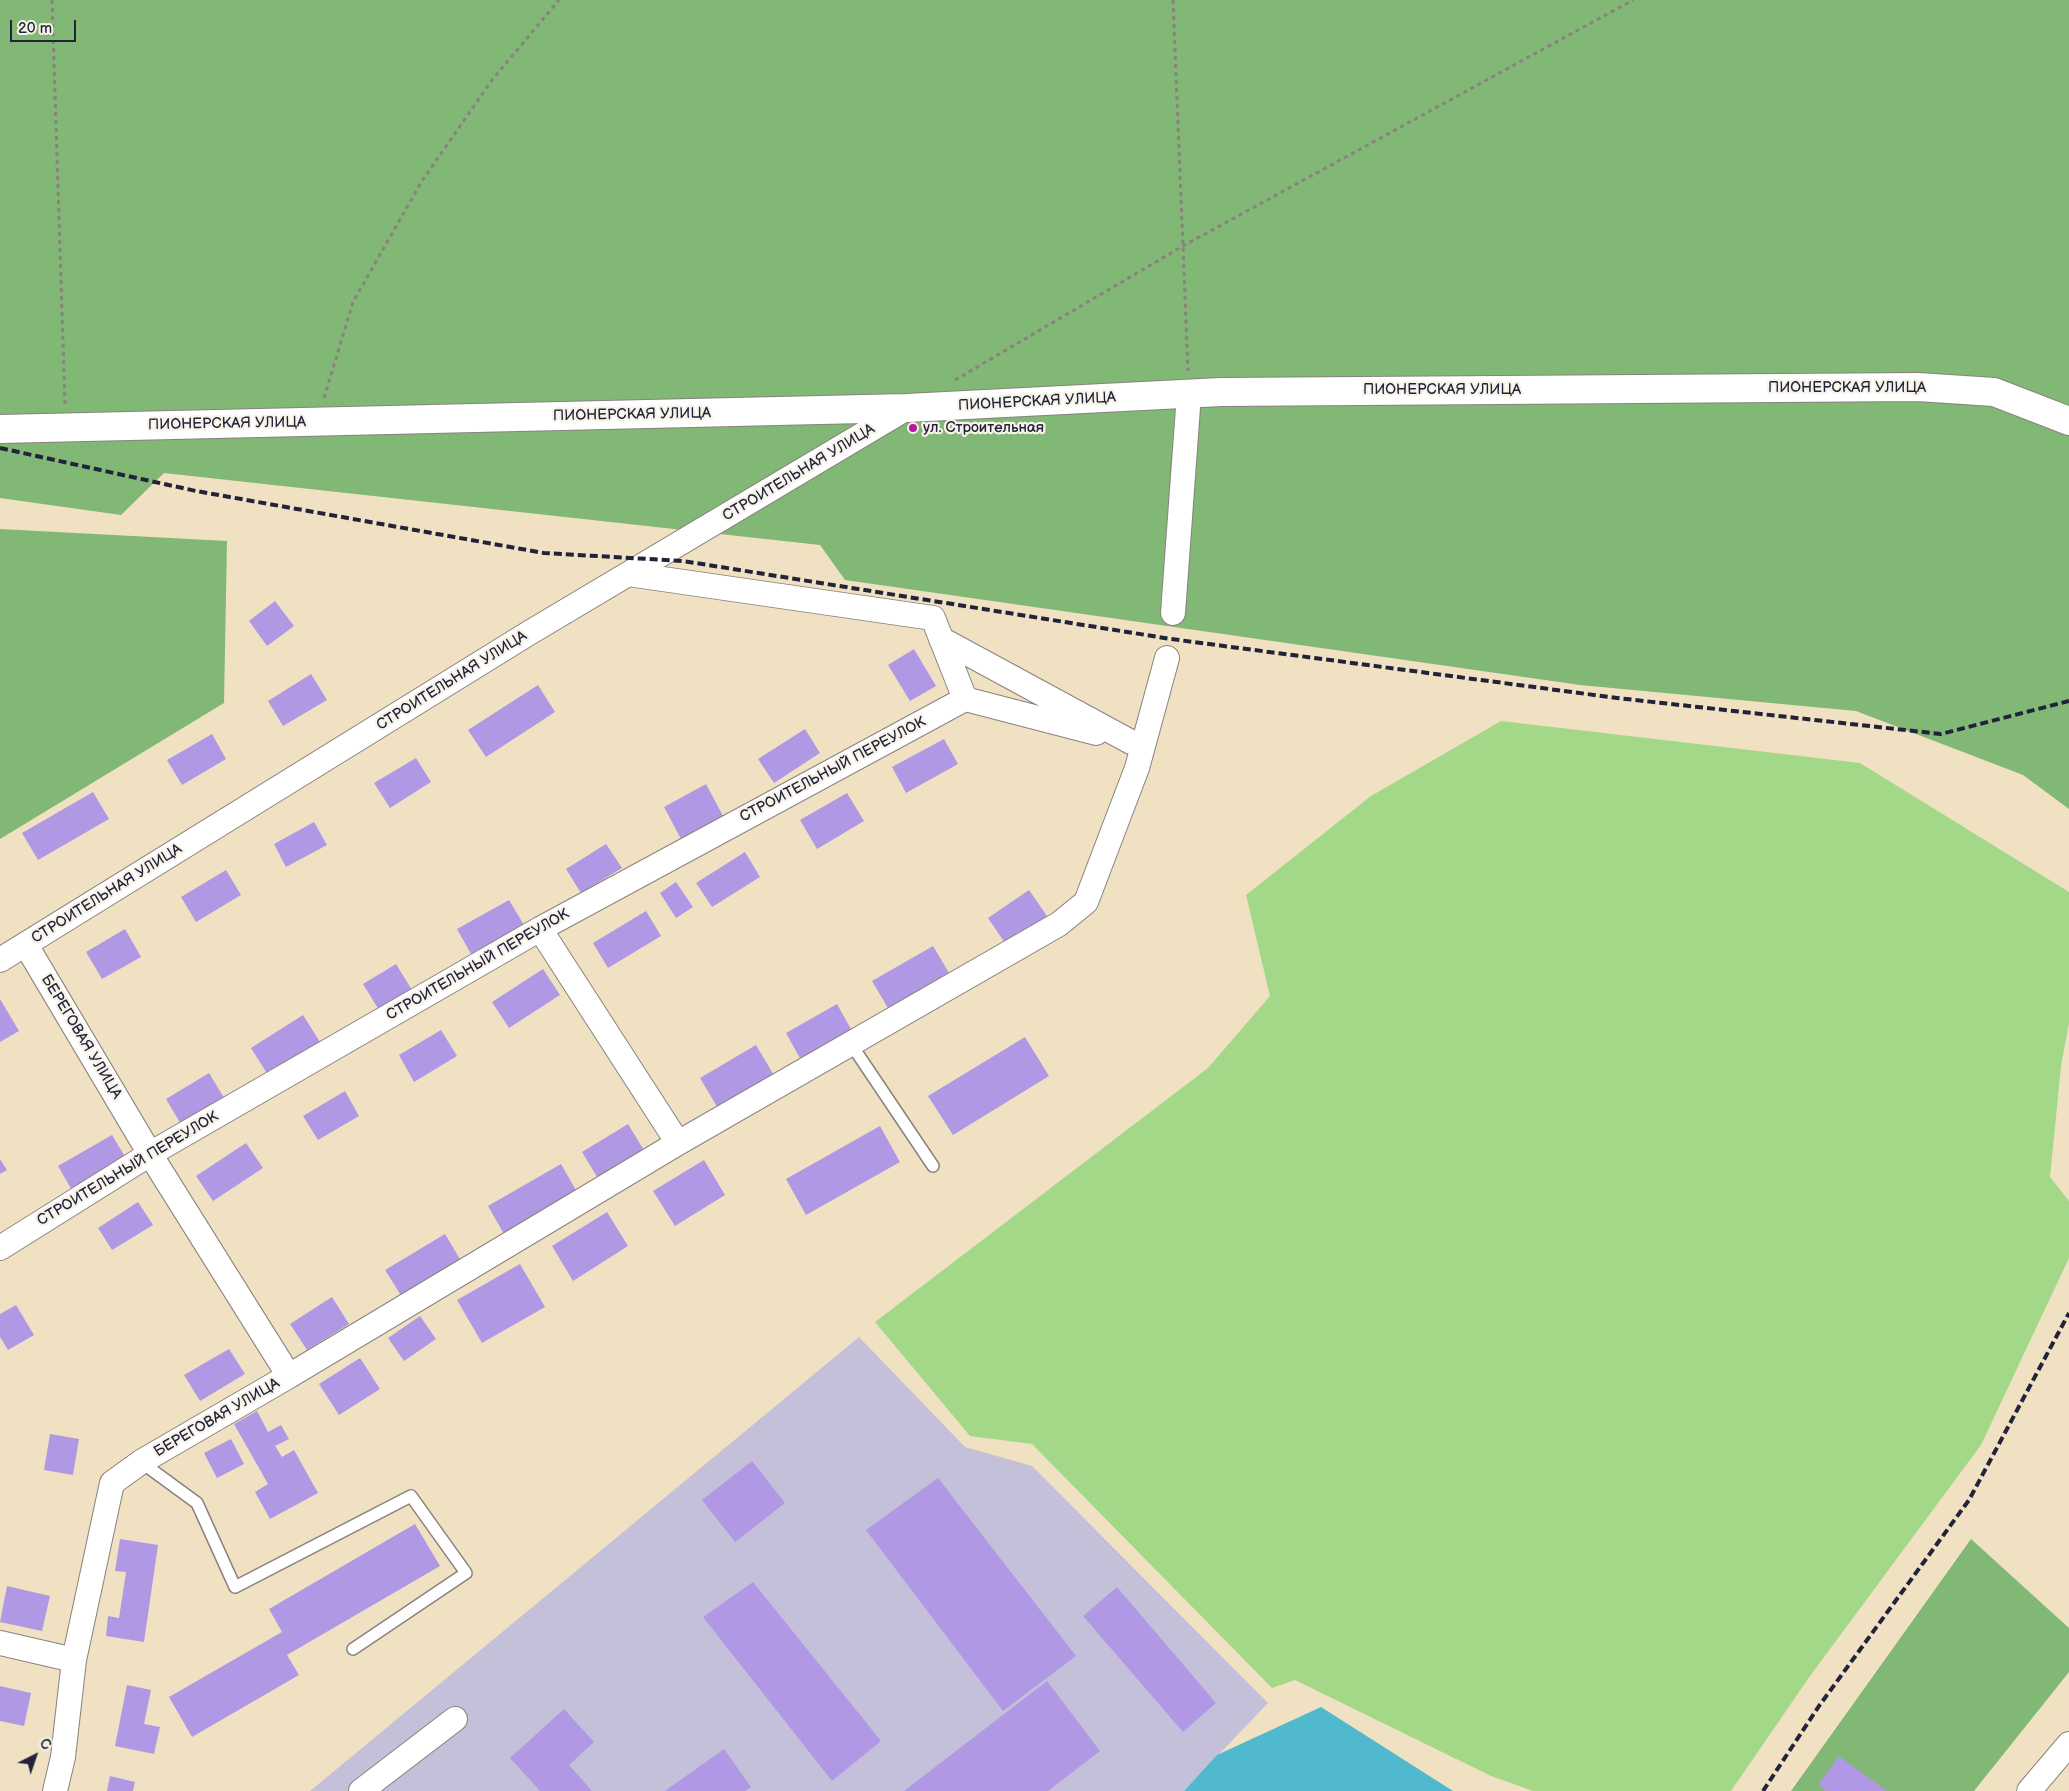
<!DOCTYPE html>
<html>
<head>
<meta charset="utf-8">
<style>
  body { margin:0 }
  #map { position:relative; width:2069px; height:1791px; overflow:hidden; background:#f0e1c2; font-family:"Balsamiq Sans",sans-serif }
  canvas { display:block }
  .north { position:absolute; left:10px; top:1731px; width:50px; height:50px; -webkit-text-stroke:4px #f7f3e8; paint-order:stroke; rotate:41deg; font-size:14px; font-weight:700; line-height:20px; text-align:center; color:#22223b }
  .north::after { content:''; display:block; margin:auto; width:18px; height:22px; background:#22223b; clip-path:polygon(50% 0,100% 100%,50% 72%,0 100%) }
  .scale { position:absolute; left:10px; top:20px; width:66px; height:22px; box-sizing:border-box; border:2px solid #22223b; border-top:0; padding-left:6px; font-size:15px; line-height:18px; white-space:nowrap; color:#22223b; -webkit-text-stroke:4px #f7f3e8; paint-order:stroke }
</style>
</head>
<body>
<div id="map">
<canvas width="2069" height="1791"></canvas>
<div class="north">С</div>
<div class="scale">20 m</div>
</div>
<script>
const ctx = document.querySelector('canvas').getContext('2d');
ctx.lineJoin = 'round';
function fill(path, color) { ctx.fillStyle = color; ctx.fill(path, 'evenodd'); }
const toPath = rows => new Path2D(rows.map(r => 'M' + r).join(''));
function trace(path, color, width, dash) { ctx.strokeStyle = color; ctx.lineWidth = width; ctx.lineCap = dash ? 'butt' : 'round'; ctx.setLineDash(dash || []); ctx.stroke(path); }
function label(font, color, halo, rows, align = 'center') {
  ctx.font = font + ' "Balsamiq Sans",sans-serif'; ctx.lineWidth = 4.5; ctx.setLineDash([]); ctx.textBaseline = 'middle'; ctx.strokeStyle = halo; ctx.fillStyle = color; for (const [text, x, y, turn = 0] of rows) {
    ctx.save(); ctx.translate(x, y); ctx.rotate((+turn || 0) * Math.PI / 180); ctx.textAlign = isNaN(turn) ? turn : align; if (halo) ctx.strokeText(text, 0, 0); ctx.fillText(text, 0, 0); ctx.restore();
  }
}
fill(toPath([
  [859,1337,965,1447,1032,1466,1268,1703,1184,1791,310,1791]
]), '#c5c0da');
fill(toPath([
  [1501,721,1860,763,2069,892,2069,1023,2061,1066,2050,1177,2069,1201,2069,1258,1981,1445,1810,1676,1731,1791,1533,1791,1491,1776,1295,1680,1272,1688,1032,1444,970,1436,875,1322,1208,1068,1270,996,1246,895,1371,796]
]), '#a3d889');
fill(toPath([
  [0,0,2069,0,2069,809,2023,775,1856,711,1580,685,845,580,820,545,164,473,121,515,0,498],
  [0,529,227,541,224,703,0,839],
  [1971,1539,2069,1628,2069,1672,1974,1791,1791,1791]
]), '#82b875');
fill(toPath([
  [1321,1707,1453,1791,1184,1791,1217,1755]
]), '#51b9ce');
fill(toPath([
  [275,601,294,626,267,646,249,621],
  [914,649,936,686,910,701,888,665],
  [311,674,327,700,283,726,268,701],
  [538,685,555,712,486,757,468,730],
  [805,729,820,753,774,783,758,759],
  [212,734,226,759,182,785,167,760],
  [944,739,958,764,906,793,892,767],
  [416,758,431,782,390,808,374,783],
  [706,784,723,816,681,839,664,807],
  [93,792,109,819,38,860,22,833],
  [847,793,864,821,817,849,800,820],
  [314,822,327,845,286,867,274,844],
  [606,844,622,868,581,893,566,869],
  [745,852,760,877,712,907,696,883],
  [226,870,241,895,196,922,181,897],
  [676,882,693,907,676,918,660,893],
  [1029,890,1047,916,1005,943,988,918],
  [509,900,524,925,471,954,457,929],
  [646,911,661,936,608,968,593,943],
  [125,929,141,957,102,979,86,952],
  [933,946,949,973,888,1008,872,981],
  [396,964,412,990,379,1010,363,984],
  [543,969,560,995,509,1028,492,1002],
  [0,999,19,1031,0,1042],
  [837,1004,852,1031,801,1060,786,1033],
  [303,1015,320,1042,268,1075,251,1048],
  [441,1030,457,1056,414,1082,399,1055],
  [1025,1037,1049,1076,953,1135,928,1096],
  [756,1045,775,1077,719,1110,700,1078],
  [209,1073,226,1101,182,1126,166,1099],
  [345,1091,359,1116,318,1140,303,1116],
  [628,1124,645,1152,599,1180,582,1152],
  [880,1126,900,1162,806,1215,786,1179],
  [112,1135,127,1160,73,1192,58,1166],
  [246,1143,263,1168,213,1201,196,1176],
  [0,1159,7,1170,0,1174],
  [704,1160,725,1195,675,1226,653,1191],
  [561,1164,577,1192,504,1234,488,1206],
  [138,1202,153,1225,112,1250,98,1228],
  [607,1212,628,1246,573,1281,552,1246],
  [445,1234,461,1261,402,1297,385,1270],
  [520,1264,545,1307,482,1343,457,1300],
  [332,1297,349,1324,307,1350,290,1324],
  [16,1305,34,1335,8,1350,0,1337,0,1314],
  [420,1316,436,1339,404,1361,388,1338],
  [229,1349,245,1374,200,1401,184,1375],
  [360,1358,380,1389,339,1415,319,1384],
  [257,1411,268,1432,281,1425,289,1439,275,1446,282,1457,294,1450,318,1493,270,1519,255,1492,268,1484,234,1424],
  [50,1434,79,1439,73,1475,44,1470],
  [231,1439,244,1464,217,1478,204,1453],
  [752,1461,785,1503,735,1542,702,1500],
  [938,1478,1076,1656,1003,1711,866,1530],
  [415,1524,440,1566,287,1655,299,1675,192,1737,169,1697,282,1632,269,1609],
  [120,1539,158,1545,144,1642,106,1636,108,1616,119,1618,126,1572,115,1571],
  [753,1582,881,1741,832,1781,703,1617],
  [7,1586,50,1596,42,1631,0,1622],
  [1117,1587,1216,1703,1183,1732,1083,1616],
  [1047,1681,1100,1751,1048,1791,904,1791],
  [127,1685,151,1690,144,1724,160,1727,154,1754,115,1746],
  [0,1686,31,1693,24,1726,0,1721],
  [564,1709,594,1742,569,1765,592,1791,540,1791,510,1758],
  [724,1749,751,1787,745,1791,665,1791],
  [1839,1756,1887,1791,1826,1791,1818,1785],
  [110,1776,135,1782,133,1791,107,1791]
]), '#b098e4');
const service = toPath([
  [851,1044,933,1166],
  [141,1462,197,1503,235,1587,411,1496,466,1573,353,1649]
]);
const minor = toPath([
  [628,574,933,618,965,699],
  [1173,613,1189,394],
  [941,639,1131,742],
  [965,699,1096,733],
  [540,929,678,1143],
  [26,945,150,1154,289,1376,141,1462,112,1483,74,1660,63,1757,55,1791],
  [0,960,529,633,907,408],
  [0,1248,150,1154,540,929,965,699],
  [289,1376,678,1143,1059,924,1086,902,1137,768,1167,658],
  [0,1643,74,1660],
  [361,1791,455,1719],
  [2029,1791,2069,1744]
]);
const tertiary = toPath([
  [0,429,907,408,1221,392,1918,387,1994,392,2069,421]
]);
trace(service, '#89827e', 14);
trace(minor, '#89827e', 26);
trace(tertiary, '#89827e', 30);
trace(toPath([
  [52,0,65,404],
  [1173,0,1188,371],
  [955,380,1183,246,1633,0],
  [324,398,353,302,422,181,492,80,559,0]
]), '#89827e', 3, [4, 4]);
trace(service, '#fff', 11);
trace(minor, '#fff', 24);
trace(tertiary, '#fff', 28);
trace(toPath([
  [0,448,196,491,544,553,683,561,1171,639,1617,698,1941,734,2069,701],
  [1763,1791,1819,1706,1969,1500,2069,1313]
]), '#22223b', 4, [8, 4]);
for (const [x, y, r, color] of [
  [913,428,5,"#b5179e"]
]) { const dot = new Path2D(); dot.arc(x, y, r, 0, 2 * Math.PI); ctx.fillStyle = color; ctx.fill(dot); trace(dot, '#f7f3e8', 2); }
label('15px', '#22223b', '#f7f3e8', [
  ["ПИОНЕРСКАЯ УЛИЦА",1847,388],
  ["ПИОНЕРСКАЯ УЛИЦА",1442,390],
  ["ПИОНЕРСКАЯ УЛИЦА",1037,402,-3],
  ["ПИОНЕРСКАЯ УЛИЦА",632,415,-1],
  ["ПИОНЕРСКАЯ УЛИЦА",227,424,-1],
  ["СТРОИТЕЛЬНАЯ УЛИЦА",799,473,-31],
  ["СТРОИТЕЛЬНАЯ УЛИЦА",452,681,-32],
  ["СТРОИТЕЛЬНЫЙ ПЕРЕУЛОК",833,770,-28],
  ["СТРОИТЕЛЬНАЯ УЛИЦА",107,894,-32],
  ["СТРОИТЕЛЬНЫЙ ПЕРЕУЛОК",478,965,-30],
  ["БЕРЕГОВАЯ УЛИЦА",81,1037,59],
  ["СТРОИТЕЛЬНЫЙ ПЕРЕУЛОК",128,1169,-31],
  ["БЕРЕГОВАЯ УЛИЦА",217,1418,-30]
]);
label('15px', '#22223b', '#f7f3e8', [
  ["ул. Строительная",923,428]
], 'left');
</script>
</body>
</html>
